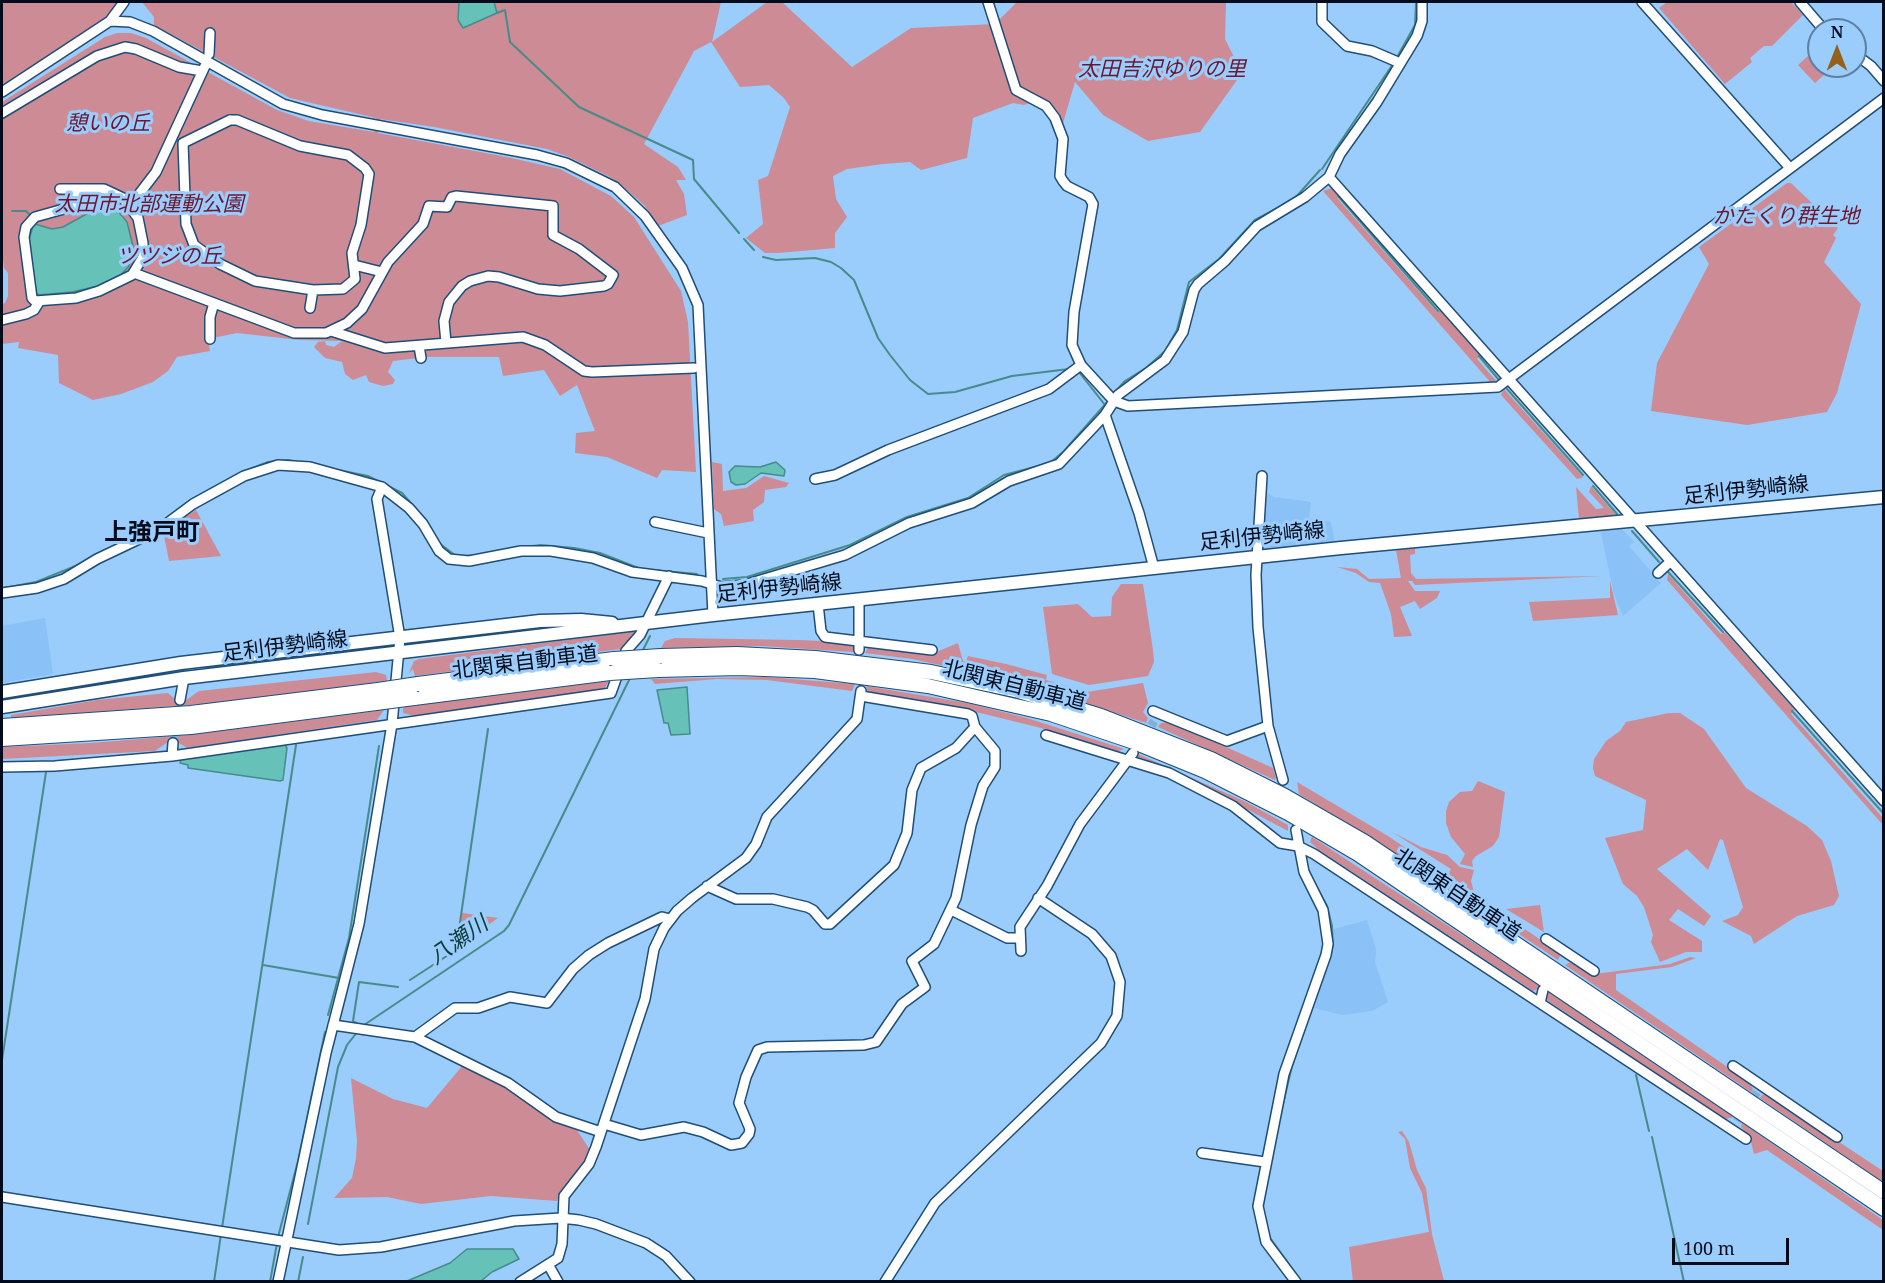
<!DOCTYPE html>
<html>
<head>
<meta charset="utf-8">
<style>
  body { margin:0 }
  #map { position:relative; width:1885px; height:1283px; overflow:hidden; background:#9accfc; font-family:"Noto Serif",serif }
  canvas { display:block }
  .frame { position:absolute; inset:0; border:3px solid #000c1c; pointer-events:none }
  .north { position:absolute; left:1807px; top:18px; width:60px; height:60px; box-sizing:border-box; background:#9accfc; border:2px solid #5c7fa2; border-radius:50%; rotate:0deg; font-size:16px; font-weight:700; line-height:24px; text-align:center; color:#000c1c }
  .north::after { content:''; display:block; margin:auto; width:21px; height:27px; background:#966018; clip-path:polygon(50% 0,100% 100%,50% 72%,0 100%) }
  .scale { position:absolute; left:1672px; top:1238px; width:117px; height:27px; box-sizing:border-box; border:3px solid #000c1c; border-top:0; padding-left:8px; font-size:18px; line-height:21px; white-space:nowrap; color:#000c1c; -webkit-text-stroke:4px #9accfc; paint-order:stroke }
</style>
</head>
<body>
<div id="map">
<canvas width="1885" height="1283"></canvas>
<div class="frame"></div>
<div class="north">N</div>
<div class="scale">100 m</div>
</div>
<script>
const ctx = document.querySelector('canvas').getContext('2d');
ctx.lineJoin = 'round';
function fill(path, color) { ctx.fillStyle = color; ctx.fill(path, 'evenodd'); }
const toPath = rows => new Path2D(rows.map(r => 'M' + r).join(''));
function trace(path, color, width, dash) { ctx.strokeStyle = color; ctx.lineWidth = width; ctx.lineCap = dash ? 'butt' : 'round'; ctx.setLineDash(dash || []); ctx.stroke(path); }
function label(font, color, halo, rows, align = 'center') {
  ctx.font = font + ' "Noto Serif","Noto Sans JP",serif'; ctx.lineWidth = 6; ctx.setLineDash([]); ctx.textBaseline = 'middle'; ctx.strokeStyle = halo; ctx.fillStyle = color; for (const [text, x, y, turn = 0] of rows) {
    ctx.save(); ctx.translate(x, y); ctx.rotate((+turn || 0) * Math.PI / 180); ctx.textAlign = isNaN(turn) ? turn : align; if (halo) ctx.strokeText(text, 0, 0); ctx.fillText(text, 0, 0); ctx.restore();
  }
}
fill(toPath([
  [1264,491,1274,497,1311,502,1309,518,1331,522,1335,543,1263,550,1259,547],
  [1622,529,1634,542,1629,546,1661,583,1623,616,1614,594,1601,533,1602,531],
  [45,618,53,674,2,683,2,626],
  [1367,920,1376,949,1375,962,1388,1002,1372,1011,1342,1015,1314,1008,1334,946,1334,929]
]), '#8ac1f6');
fill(toPath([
  [2,2,124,2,101,25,2,89],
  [142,2,721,2,712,42,767,2,782,2,852,67,911,28,995,24,1017,2,1226,2,1225,39,1242,73,1200,132,1148,141,1103,115,1075,82,1063,123,1032,102,1024,105,1013,103,973,118,967,158,921,170,910,162,883,164,847,169,833,176,836,199,847,217,835,233,835,248,778,253,765,253,746,238,763,224,758,180,768,176,790,107,784,98,769,85,740,87,711,42,694,51,644,144,678,167,686,180,676,180,684,194,687,215,658,226,644,205,626,189,610,177,569,157,547,149,434,127,380,119,378,133,507,157,560,169,611,196,634,217,681,291,688,322,696,472,662,470,657,478,607,457,575,453,576,433,595,431,577,385,560,396,544,370,503,376,499,357,426,357,393,361,388,372,395,380,393,384,383,386,369,382,366,375,353,380,345,374,342,362,325,358,314,347,318,342,325,341,326,345,334,347,342,341,299,340,237,333,208,339,210,351,177,357,168,371,153,382,121,394,93,400,59,383,58,355,18,348,19,342,2,344,2,304,5,303,8,296,8,273,4,268,2,249,2,102,105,37,117,33,131,33,146,38,277,110,309,121,374,132,376,118,290,98,154,25,154,17],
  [1667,2,1791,2,1803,15,1772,46,1764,46,1750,58,1752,62,1725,84,1659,8],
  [1819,46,1819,66,1834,66,1815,83,1798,65],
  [1787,183,1791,183,1838,228,1833,235,1836,238,1824,262,1861,304,1837,393,1827,412,1747,425,1651,411,1657,363,1709,264,1699,247],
  [1332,188,1339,195,1337,198,1437,312,1440,310,1481,355,1477,359,1497,382,1492,384,1323,191],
  [1504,389,1583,477,1581,478,1577,479,1501,395],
  [712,462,722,464,723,491,746,488,764,476,789,483,786,487,765,490,764,502,753,510,754,521,724,526,721,514,714,509],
  [1591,486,1616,515,1579,519,1576,487,1596,509,1604,508,1589,492],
  [196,510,221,556,169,561,163,531],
  [1415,548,1415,554,1410,555,1411,573,1416,579,1603,576,1415,585,1412,581,1408,581,1415,591,1440,591,1437,598,1420,609,1415,601,1400,607,1412,636,1394,637,1391,614,1380,583,1369,582,1356,573,1337,567,1357,569,1369,579,1401,578,1396,550],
  [1668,574,1721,634,1725,632,1795,710,1791,714,1883,818,1883,825,1667,580],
  [1610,581,1618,615,1533,621,1529,602,1610,598],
  [1121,584,1143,584,1153,650,1154,662,1148,676,1089,685,1052,674,1043,607,1078,604,1092,617,1111,616,1112,597],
  [638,631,625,647,620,649,415,676,413,669,409,673,414,661,419,659],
  [675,638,798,640,847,642,853,647,853,652,761,646,661,648,665,641],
  [958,643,963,661,966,662,968,656,1006,664,1047,675,1046,680,1087,692,1143,683,1148,703,1143,712,1148,718,1146,723,1024,683,912,659,865,653,869,646,929,655],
  [376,672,386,675,387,681,202,704,11,718,11,715,97,700,168,693,176,700,185,701,199,691],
  [766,677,855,684,852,691,767,680,717,679,655,684,651,679],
  [609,681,603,691,415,716,403,713,403,708,409,706],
  [866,686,967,703,1027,718,1124,749,1116,752,1041,728,972,711,868,693],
  [384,710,377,720,187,748,179,743,168,742,155,751,2,759,2,747,91,743,189,735],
  [1669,713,1680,713,1704,729,1746,788,1807,826,1822,840,1831,861,1839,896,1834,905,1797,916,1754,944,1751,936,1722,921,1738,915,1743,907,1723,840,1720,839,1708,870,1687,849,1657,869,1711,916,1704,926,1678,909,1669,920,1702,941,1702,952,1686,952,1660,962,1651,942,1653,935,1644,907,1637,896,1623,884,1605,838,1643,830,1646,800,1595,776,1593,768,1594,759,1606,741,1620,731,1626,722],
  [1170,722,1273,768,1276,778,1275,780,1158,727,1161,723],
  [1138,754,1246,802,1288,825,1288,831,1207,788,1134,758],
  [1478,781,1505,792,1499,837,1493,846,1476,856,1472,861,1473,867,1460,864,1465,854,1451,837,1446,823,1446,811,1449,802,1460,792,1472,791],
  [1297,782,1388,836,1447,876,1451,869,1392,832,1421,847,1447,855,1460,867,1474,870,1471,881,1475,895,1557,951,1560,956,1558,960,1412,863,1299,794],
  [1312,837,1542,987,1533,991,1319,850,1310,842],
  [1540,905,1544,932,1506,909],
  [462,913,463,913,498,918,457,947],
  [1690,957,1696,958,1672,967,1616,974,1616,990,1749,1082,1753,1089,1751,1092,1565,965,1572,961,1595,974,1670,964],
  [1547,990,1629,1047,1734,1117,1725,1119,1547,1000],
  [463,1065,505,1085,575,1127,590,1150,579,1172,561,1191,557,1201,491,1196,421,1204,387,1197,334,1198,352,1178,356,1158,357,1141,351,1078,393,1099,427,1108],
  [1762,1095,1768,1095,1883,1171,1883,1182,1760,1098],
  [1742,1123,1883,1220,1883,1230,1767,1150,1754,1154,1750,1138,1741,1127],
  [1402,1131,1409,1142,1417,1170,1426,1188,1432,1234,1444,1281,1353,1281,1349,1247,1429,1232,1422,1193,1410,1168,1405,1139,1398,1132]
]), '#cd8b96');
const water = toPath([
  [459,2,494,2,497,13,463,28,458,20,459,2],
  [101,206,117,210,127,222,133,246,129,266,120,276,98,286,72,292,38,295,35,291,29,240,33,226,35,224,52,229,63,227,101,206],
  [776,462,785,470,784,476,761,473,745,484,736,485,731,482,729,472,735,466,760,467,776,462],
  [687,687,690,734,671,735,668,723,664,723,657,690,687,687],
  [285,745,287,748,283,780,280,781,188,768,188,765,180,763,181,759,285,745],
  [467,1249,513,1249,519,1259,492,1272,481,1281,407,1281,450,1263,467,1249]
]);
fill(water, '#66c1b9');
trace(water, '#478b8a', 1.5);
trace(toPath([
  [1811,8,1830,30],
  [497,13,505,10,510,42,579,107,693,160,694,179,739,233],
  [1396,59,1415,25,1416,2],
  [1322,169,1393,64],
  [1338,196,1438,311],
  [1296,197,1320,170],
  [12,211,26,211,31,216],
  [744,239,754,250],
  [763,257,776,260,815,258,831,262,841,268,854,280,878,338,890,355,910,380,928,394,955,392,1012,376,1069,369],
  [1479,356,1499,380],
  [1079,372,1105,405],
  [1507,389,1583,475],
  [1112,395,1125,381,1146,368,1165,351,1177,330,1189,282,1219,259,1255,220,1276,209],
  [245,471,268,462,288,460,368,476,402,493,426,520],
  [1593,486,1617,514],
  [168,517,197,497],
  [429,525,436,538],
  [1632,531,1659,562],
  [439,543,456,556],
  [515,548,541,545,574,548,600,553,641,569],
  [465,556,477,555],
  [652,570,697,574],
  [1668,572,1723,632],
  [723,579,747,577,850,545,907,517,968,498,1004,475,1050,463,1064,451,1109,400],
  [4,588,36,582,78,565,107,549],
  [642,652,650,636],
  [1792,711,1884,814],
  [1316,886,1327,906,1332,926,1333,945,1330,957],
  [263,965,339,978],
  [410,980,456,950,488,729],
  [328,1015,349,938,379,746],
  [360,1025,353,1021,359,982,398,987],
  [364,1025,504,931,509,925,631,676],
  [2,1060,46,772],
  [1636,1075,1649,1131],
  [1279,1121,1292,1066,1314,1002],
  [1652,1137,1684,1282],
  [1265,1191,1268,1179],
  [308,1224,338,1067,347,1045,358,1031],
  [222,1228,296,745],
  [1268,1235,1302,1282],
  [278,1237,298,1161,325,1032],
  [214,1282,221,1234],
  [270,1282,277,1243],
  [298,1282,303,1257]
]), '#478b8a', 2);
trace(toPath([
  [1144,737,1154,721],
  [173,743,180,700],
  [1737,1121,1757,1092]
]), '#83afda', 9, [9, 4.5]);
const minor = toPath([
  [988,2,1016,90,1046,106,1055,118,1063,139,1060,176,1063,181,1067,186,1089,197,1093,204,1074,312,1072,345,1081,365,1114,401,1128,406,1498,387,1884,98],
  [1322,2,1322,22,1347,46,1372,51,1400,63],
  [1642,2,1790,168],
  [1800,2,1824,30],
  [110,21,124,2],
  [209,54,210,33],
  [1855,54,1871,66,1884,81],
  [2,92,110,21,130,22,153,31,283,104,322,115,537,155,566,163,615,187,645,216,682,268,698,305,713,615],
  [2,113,97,56,125,47,136,49,179,67,202,71],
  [230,120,237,120,300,146,348,155,365,168,369,174,361,225,352,253,355,279,343,289,313,290,255,281,220,264,194,245,186,224,183,143,230,120],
  [1329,177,1884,801],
  [60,189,104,189,123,198,138,218,143,243,143,257,132,275,99,291,76,298,35,301,32,298,24,237,26,227,35,217,71,207,76,201,77,189],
  [130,206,156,172,205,66],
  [354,265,382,272],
  [134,273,294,333,326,333,347,323,362,309,388,262,423,224,429,206,447,207,452,197,456,196,553,206,553,235,579,249,613,275,608,284,604,286,560,291,538,289,499,277,488,276,470,281,462,286,449,302,444,321,446,343],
  [310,308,313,290],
  [2,320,26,314,34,310,39,302],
  [331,331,385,348,523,337,545,345,584,371,592,372,694,368],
  [210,339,210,317,214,303],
  [419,346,421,358],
  [1105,415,1139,513,1154,568],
  [1262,476,1256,575,1258,627,1268,726,1283,780],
  [815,479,835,475,888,450,1049,389,1081,365],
  [655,522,708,533],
  [1658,573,1670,562],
  [2,593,37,588,64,579,97,559,158,530,193,504,244,476,278,465,310,467,382,487,409,508,423,524,439,551,449,559,469,561,521,551,551,551,593,558,632,572,702,581,721,587,744,585,845,555,909,523,972,503,1009,481,1059,464,1105,415,1118,395,1165,360,1183,332,1194,290,1198,284,1225,261,1257,226,1305,197,1329,177,1340,154,1377,102,1417,36,1422,21,1422,2],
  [859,600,859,650],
  [818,604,821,631,825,637,932,650],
  [180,700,184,678],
  [1153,711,1227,741,1268,726],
  [1046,735,1169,773,1233,806,1280,843,1298,846,1314,854,1746,1139],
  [172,756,173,743],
  [2,767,55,766,172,756,611,693,626,651,640,635,669,576],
  [707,886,736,899,773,899,807,907,813,910,825,924,830,924,894,865,907,833,912,790,921,768,956,748,975,727],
  [951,910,1007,938,1018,938],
  [1546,939,1594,971],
  [1021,951,1020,927,1047,886,1080,824,1133,753],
  [1540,1003,1543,990],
  [333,1025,415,1037,508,1083,556,1117,601,1132],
  [415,1037,455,1008,478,1008,510,997,547,1003,573,969,589,955,608,943,662,917,670,919],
  [1733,1066,1837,1137],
  [604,1124,641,1135,684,1127,703,1132,731,1145,742,1143,749,1134,750,1129,739,1103,746,1077,758,1050,767,1047,864,1045,876,1042,902,1004,925,987,912,961,934,944,956,898,971,825,983,786,995,767,995,751,975,727,972,716,968,714,861,696],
  [1202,1153,1265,1162],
  [2,1197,339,1250,381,1247,514,1221,561,1218,579,1220,596,1224,646,1243,666,1256,690,1282],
  [549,1266,558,1282],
  [278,1282,326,1053,359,924,392,724,400,638,377,499,382,487],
  [520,1282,558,1258,562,1244,564,1196,589,1164,596,1147,645,999,654,949,664,928,677,911,692,898,746,858,756,844,767,817,857,719,861,691],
  [885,1282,935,1203,1101,1043,1117,1016,1120,982,1111,956,1092,934,1038,898],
  [1296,1282,1266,1242,1258,1206,1284,1074,1326,955,1328,944,1323,910,1304,872,1296,830]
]);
const major = toPath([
  [2,692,181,663,540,621,581,620,612,623],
  [2,707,184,678,713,615,1341,548,1884,497]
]);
const highway = toPath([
  [661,656,737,654,815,658,931,672,1019,691,1101,716,1211,759,1285,796,1365,842,1884,1192],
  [658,670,739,668,815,671,928,686,1051,714,1134,742,1205,771,1288,813,1358,854,1884,1209],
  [418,684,614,659],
  [414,698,610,673],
  [2,726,191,713,378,690],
  [2,739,191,727,376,703]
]);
trace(minor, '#1f4e77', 12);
trace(major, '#1f4e77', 15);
trace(highway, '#1f4e77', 16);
trace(minor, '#fff', 9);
trace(major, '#fff', 12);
trace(highway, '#fff', 14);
const highwayBridge = toPath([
  [614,659,661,656],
  [610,673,658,670],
  [378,690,418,684],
  [376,703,414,698]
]);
trace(highwayBridge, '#1f4e77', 16, []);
trace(highwayBridge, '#fff', 14);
label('italic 21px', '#6b1730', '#9accfc', [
  ["太田吉沢ゆりの里",1162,70],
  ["憩いの丘",108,124],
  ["太田市北部運動公園",149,205],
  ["かたくり群生地",1786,217],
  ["ツツジの丘",169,257]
]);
label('21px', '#000c1c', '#9accfc', [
  ["足利伊勢崎線",1746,491,-6],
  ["足利伊勢崎線",1262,537,-6],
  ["足利伊勢崎線",779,589,-6],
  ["足利伊勢崎線",285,647,-7],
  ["北関東自動車道",525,663,-7],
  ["北関東自動車道",1014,686,14],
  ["北関東自動車道",1457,895,34]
]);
label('italic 22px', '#0f3b38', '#9accfc', [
  ["八瀬川",459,941,-35]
]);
label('bold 24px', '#000c1c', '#9accfc', [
  ["上強戸町",152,533]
]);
</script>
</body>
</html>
